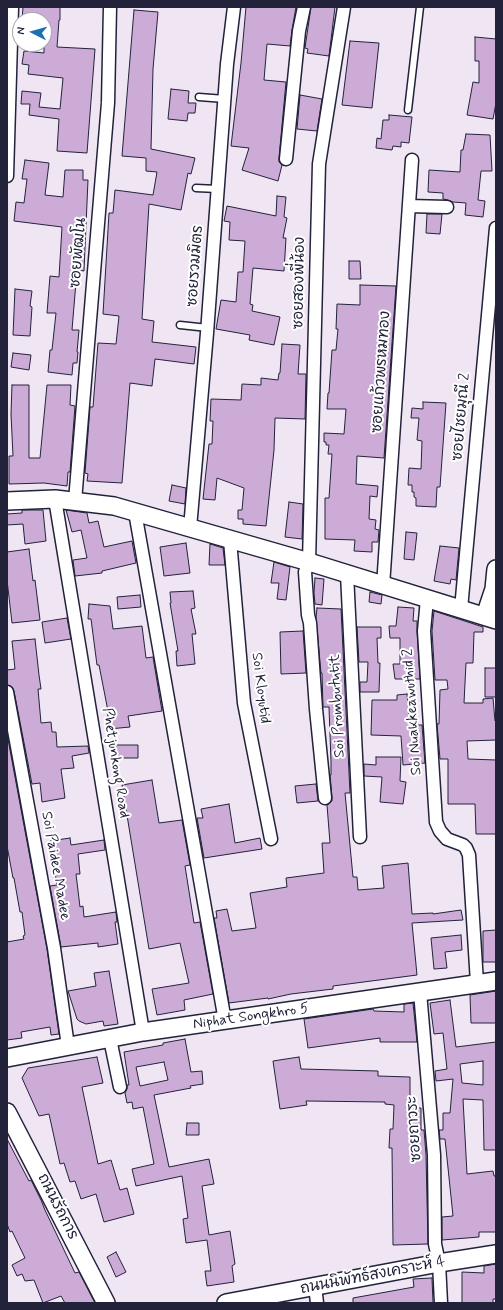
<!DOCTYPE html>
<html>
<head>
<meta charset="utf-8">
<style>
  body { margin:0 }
  #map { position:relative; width:503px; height:1310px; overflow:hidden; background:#f0e6f3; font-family:Mynerve,sans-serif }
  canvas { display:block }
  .frame { position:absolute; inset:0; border:8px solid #22223b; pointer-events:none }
  .north { position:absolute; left:12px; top:12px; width:40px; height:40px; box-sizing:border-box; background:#fff; border:1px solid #a7a7b1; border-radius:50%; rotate:276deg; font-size:11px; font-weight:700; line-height:16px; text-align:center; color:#22223b }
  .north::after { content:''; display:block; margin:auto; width:14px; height:18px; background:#1f6fb2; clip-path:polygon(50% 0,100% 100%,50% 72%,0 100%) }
</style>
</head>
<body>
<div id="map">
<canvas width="503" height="1310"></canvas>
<div class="frame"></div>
<div class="north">N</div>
</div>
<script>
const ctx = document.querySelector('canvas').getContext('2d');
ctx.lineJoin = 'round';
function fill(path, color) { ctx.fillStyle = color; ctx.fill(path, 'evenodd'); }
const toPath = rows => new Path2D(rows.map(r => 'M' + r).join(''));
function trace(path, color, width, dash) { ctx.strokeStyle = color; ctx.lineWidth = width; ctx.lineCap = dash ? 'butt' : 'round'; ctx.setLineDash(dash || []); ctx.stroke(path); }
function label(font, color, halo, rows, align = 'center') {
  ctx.font = font + ' Mynerve,"Playpen Sans Thai",sans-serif'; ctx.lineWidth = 4; ctx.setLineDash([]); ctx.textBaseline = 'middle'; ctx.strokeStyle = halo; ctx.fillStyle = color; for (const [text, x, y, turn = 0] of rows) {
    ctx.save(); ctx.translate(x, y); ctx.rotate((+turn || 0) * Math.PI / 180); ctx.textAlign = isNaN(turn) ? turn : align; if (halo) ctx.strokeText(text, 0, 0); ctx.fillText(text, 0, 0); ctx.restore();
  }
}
const building = toPath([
  [23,7,60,7,60,20,59,20,57,47,95,49,87,153,57,151,59,119,29,115,30,104,21,104,22,91,41,93,39,107,60,109,63,78,28,74,29,65,22,64,24,51,44,53,44,20,22,20,23,7],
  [246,7,296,7,292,30,290,46,267,44,264,80,286,82,279,158,279,162,282,165,278,181,242,170,249,148,231,146,241,63,246,7],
  [311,7,335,7,329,56,307,53,308,49,305,48,311,7],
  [134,10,158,12,153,69,151,149,195,158,191,174,188,173,181,210,149,204,142,319,154,321,152,342,196,347,194,364,155,359,152,386,130,383,122,483,87,481,88,474,85,473,90,407,93,407,98,343,116,344,119,316,103,314,109,213,113,213,115,190,153,195,157,172,146,171,146,158,122,156,134,10],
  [475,37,496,39,496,103,493,119,467,115,473,82,479,83,479,61,475,61,475,37],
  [350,41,379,43,372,108,342,105,350,41],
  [171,89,189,91,188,103,196,103,195,113,188,113,187,121,168,119,171,89],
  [300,95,322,99,317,131,297,129,300,95],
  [389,115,412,117,409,143,401,142,401,147,393,146,392,150,376,148,377,138,381,139,383,120,389,120,389,115],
  [466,134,490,135,492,171,481,171,478,200,485,201,483,217,465,215,466,203,453,202,448,200,443,199,443,193,428,192,429,170,460,172,461,150,463,150,466,134],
  [25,160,49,163,45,195,63,197,65,170,83,170,83,180,88,180,84,271,77,270,72,330,79,330,77,352,78,352,77,363,73,363,72,375,48,372,50,350,52,350,56,313,47,313,50,276,59,277,62,227,14,221,16,202,24,203,27,179,22,179,25,160],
  [277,196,286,197,284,217,287,218,283,238,286,238,284,271,253,268,250,304,253,305,252,311,280,317,274,345,249,340,250,335,216,329,221,300,236,302,238,272,243,272,245,241,229,240,230,222,224,221,227,206,276,216,277,196],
  [427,214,442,214,440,234,426,233,427,214],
  [349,261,360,261,361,279,349,279,349,261],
  [360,285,396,286,384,458,357,456,356,484,378,486,377,497,370,496,369,519,376,520,375,529,379,530,378,542,372,542,372,552,354,551,355,540,325,539,325,498,329,498,332,454,328,454,329,445,326,445,326,442,324,442,324,433,344,434,346,409,327,409,328,393,329,393,332,350,336,350,338,329,336,329,337,304,360,305,360,285],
  [15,289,32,291,30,306,32,307,30,336,13,335,15,289],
  [282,344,300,345,298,374,306,374,305,419,275,418,274,450,266,526,243,524,243,519,238,519,238,510,242,510,244,488,217,478,215,500,203,499,209,444,212,444,213,421,210,421,211,399,241,400,242,384,261,385,261,378,278,380,279,373,280,373,282,344],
  [13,353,31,355,29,370,11,367,13,353],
  [12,385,29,385,29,458,40,458,47,385,71,385,70,405,75,406,70,472,68,472,67,486,44,483,9,484,9,456,13,456,11,414,12,385],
  [423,402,446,403,440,487,437,487,436,507,416,506,416,498,414,497,414,492,412,492,412,485,408,485,409,468,421,469,422,441,417,440,419,418,411,418,412,408,423,409,423,402],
  [172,485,186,488,185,504,169,501,172,485],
  [289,502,303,504,302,539,285,537,289,502],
  [22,510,43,510,46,541,25,544,23,524,7,525,7,514,22,513,22,510],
  [66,510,87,513,89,523,98,521,104,547,132,541,136,563,102,571,102,573,75,576,73,560,87,558,81,530,72,532,66,510],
  [406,532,417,533,414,560,404,559,406,532],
  [186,543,190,573,164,576,160,547,186,543],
  [210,544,223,548,225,565,209,565,210,544],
  [440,546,459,548,456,580,451,579,450,584,434,581,440,546],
  [29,549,33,581,35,580,40,620,12,623,7,580,7,552,29,549],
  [274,562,290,567,286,600,277,599,279,583,271,583,274,562],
  [315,578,324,579,322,605,315,604,314,593,315,578],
  [193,591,195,608,191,609,196,634,192,634,195,664,177,666,176,651,178,651,170,603,171,603,170,592,193,591],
  [370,592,382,595,381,604,369,602,370,592],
  [140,595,141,607,118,609,117,597,140,595],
  [89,604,110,606,113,629,142,626,146,658,153,657,162,711,128,716,130,727,109,729,107,706,99,665,97,665,91,619,88,619,89,604],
  [398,607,414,608,413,621,417,621,417,631,420,679,395,679,393,664,400,664,400,638,390,638,389,626,396,626,398,607],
  [317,608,341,609,350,793,345,793,353,877,357,877,358,890,384,888,382,866,408,863,412,914,433,913,433,914,461,910,463,920,412,923,417,975,333,986,333,989,291,994,268,999,268,998,229,1003,214,918,217,918,216,911,227,909,232,931,256,928,250,893,287,887,286,878,324,873,322,843,330,843,327,805,332,801,332,797,330,775,331,775,331,762,329,707,323,707,322,673,321,673,316,618,317,608],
  [434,611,483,627,483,632,474,632,473,663,466,663,464,703,483,703,483,699,493,698,495,721,496,721,496,740,467,741,468,759,496,760,496,834,476,834,475,804,448,804,448,759,440,759,437,724,439,724,440,690,448,689,447,680,435,680,432,631,434,611],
  [67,618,71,639,45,643,42,622,67,618],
  [357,627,381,627,381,638,377,638,378,663,380,663,379,692,360,692,360,682,367,682,368,662,359,662,357,627],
  [303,631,306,673,281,674,280,632,303,631],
  [35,639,39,675,41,689,38,689,41,723,51,722,52,732,56,732,57,747,88,746,89,753,72,756,74,768,61,769,65,798,42,802,40,783,32,784,14,691,12,687,7,685,7,670,15,669,12,641,35,639],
  [485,668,496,668,496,697,485,697,485,668],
  [407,694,410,725,422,725,425,763,403,765,401,736,371,735,372,700,397,700,397,695,407,694],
  [7,734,47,949,59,1034,51,1035,50,1027,21,1032,22,1038,7,1040,7,942,24,939,23,936,25,935,22,912,20,912,14,878,13,878,7,846,7,734],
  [116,745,138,745,138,758,116,758,116,745],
  [376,757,401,757,400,781,406,782,403,804,380,802,382,777,364,776,364,764,376,765,376,757],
  [152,780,159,823,182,820,190,865,185,866,194,923,200,922,213,994,184,1000,185,1010,157,1015,152,989,189,983,180,943,149,949,122,785,152,780],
  [316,784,318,801,297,803,295,786,316,784],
  [229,804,235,843,260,838,262,849,204,858,197,818,203,818,201,809,229,804],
  [70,838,71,845,104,840,105,850,78,854,80,874,76,874,80,907,83,906,84,917,116,912,117,922,115,922,118,944,98,947,98,943,61,947,50,886,57,885,50,841,70,838],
  [496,930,496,962,483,962,483,931,496,930],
  [461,935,462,950,445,952,447,968,434,969,431,938,461,935],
  [109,971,118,1024,104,1026,103,1021,86,1024,79,1021,77,1019,68,991,96,986,94,973,109,971],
  [496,991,496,1023,471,1023,470,995,496,991],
  [450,1000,456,1047,496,1042,496,1150,484,1150,483,1100,463,1099,467,1174,493,1171,494,1176,496,1176,496,1232,479,1232,479,1237,442,1240,442,1217,453,1216,445,1139,440,1139,439,1130,443,1130,443,1113,450,1113,453,1079,436,1081,435,1071,447,1069,443,1033,434,1034,430,1003,450,1000],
  [483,1061,483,1085,462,1083,460,1064,483,1061],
  [413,1003,417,1042,380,1042,380,1038,308,1048,304,1019,373,1009,374,1011,404,1012,404,1004,413,1003],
  [185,1039,191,1072,202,1071,203,1084,190,1086,191,1088,154,1095,169,1167,209,1159,214,1184,202,1186,209,1235,230,1231,235,1264,232,1266,234,1282,207,1286,205,1271,211,1271,207,1240,186,1243,183,1219,188,1218,182,1176,136,1186,132,1169,154,1164,143,1107,133,1109,132,1102,127,1103,125,1093,127,1089,127,1085,129,1085,124,1052,163,1045,163,1043,185,1039],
  [164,1062,168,1080,140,1086,136,1067,164,1062],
  [97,1057,103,1083,82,1087,98,1164,111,1160,120,1190,127,1188,134,1214,104,1222,96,1194,81,1199,75,1181,70,1182,64,1163,60,1164,49,1114,39,1116,22,1078,28,1068,97,1057],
  [299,1057,301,1069,378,1071,378,1076,410,1077,410,1108,421,1108,421,1130,424,1130,426,1155,428,1244,393,1245,392,1148,389,1148,390,1129,393,1129,394,1105,385,1104,385,1102,306,1101,307,1105,280,1109,273,1061,299,1057],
  [187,1123,199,1123,199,1135,186,1135,187,1123],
  [7,1139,29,1181,31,1180,41,1200,45,1210,75,1273,79,1272,95,1303,65,1303,61,1296,43,1303,34,1280,25,1281,22,1274,17,1276,12,1265,25,1258,12,1231,10,1232,7,1224,7,1139],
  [116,1252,126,1272,116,1277,107,1257,116,1252],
  [496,1264,496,1299,493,1299,493,1303,462,1303,462,1272,484,1273,484,1266,496,1264],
  [432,1278,433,1303,353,1303,353,1298,414,1287,413,1279,432,1278]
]);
fill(building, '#ccacd7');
trace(building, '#22223b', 1);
const lane = toPath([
  [199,97,225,99],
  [408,110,420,7],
  [196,188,218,189],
  [180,325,208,328]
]);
const street = toPath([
  [286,159,299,31,304,7],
  [7,176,12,7],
  [409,206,447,207],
  [55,499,143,1032],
  [75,501,108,103,110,7],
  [135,512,225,1021],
  [190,528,207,333,227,64,234,7],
  [230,540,244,703,271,839],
  [347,574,360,837],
  [383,586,412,160],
  [427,599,424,631,436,822,440,831,447,839,463,845,466,848,469,855,477,983],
  [461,609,496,228],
  [7,692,54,948,68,1046],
  [325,798,316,709,310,623,308,615,305,572,309,562,319,164,344,7],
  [420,992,434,1155,435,1244,439,1263,441,1303],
  [110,1039,120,1087],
  [315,1286,317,1303]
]);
const secondary = toPath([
  [7,501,55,499,114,506,309,562,496,620],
  [485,616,494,589,496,569],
  [7,1058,143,1032,496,981],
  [7,1112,106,1303],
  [226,1303,439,1263,496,1254]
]);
trace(lane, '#22223b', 9);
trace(street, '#22223b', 15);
trace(secondary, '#22223b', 20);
trace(lane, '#fff', 6);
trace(street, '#fff', 12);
trace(secondary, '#fff', 17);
label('15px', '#22223b', '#fff', [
  ["ซอยพัฒโน",79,253,-85],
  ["ซอยรวมมิตร",196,266,-86],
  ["ซอยสองพี่น้อง",300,283,-89],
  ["ซอยแก้วพรหมทอง",382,372,-86],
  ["ซอยไชยมุณี 2",462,417,-85],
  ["Soi Kloyutid",260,688,83],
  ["Soi Prombututit",338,706,-93],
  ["Soi Nuakkeawuthid 2",413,712,-94],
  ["Phetjunkong Road",115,763,81],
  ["Soi Paidee Madee",55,866,80],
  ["Niphat Songkhro 5",251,1017,-8],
  ["ซอยถาวระ",415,1129,-94],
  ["ถนนรัถการ",57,1207,63],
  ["ถนนนิพัทธ์สงเคราะห์ 4",373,1276,-11]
]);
</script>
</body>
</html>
